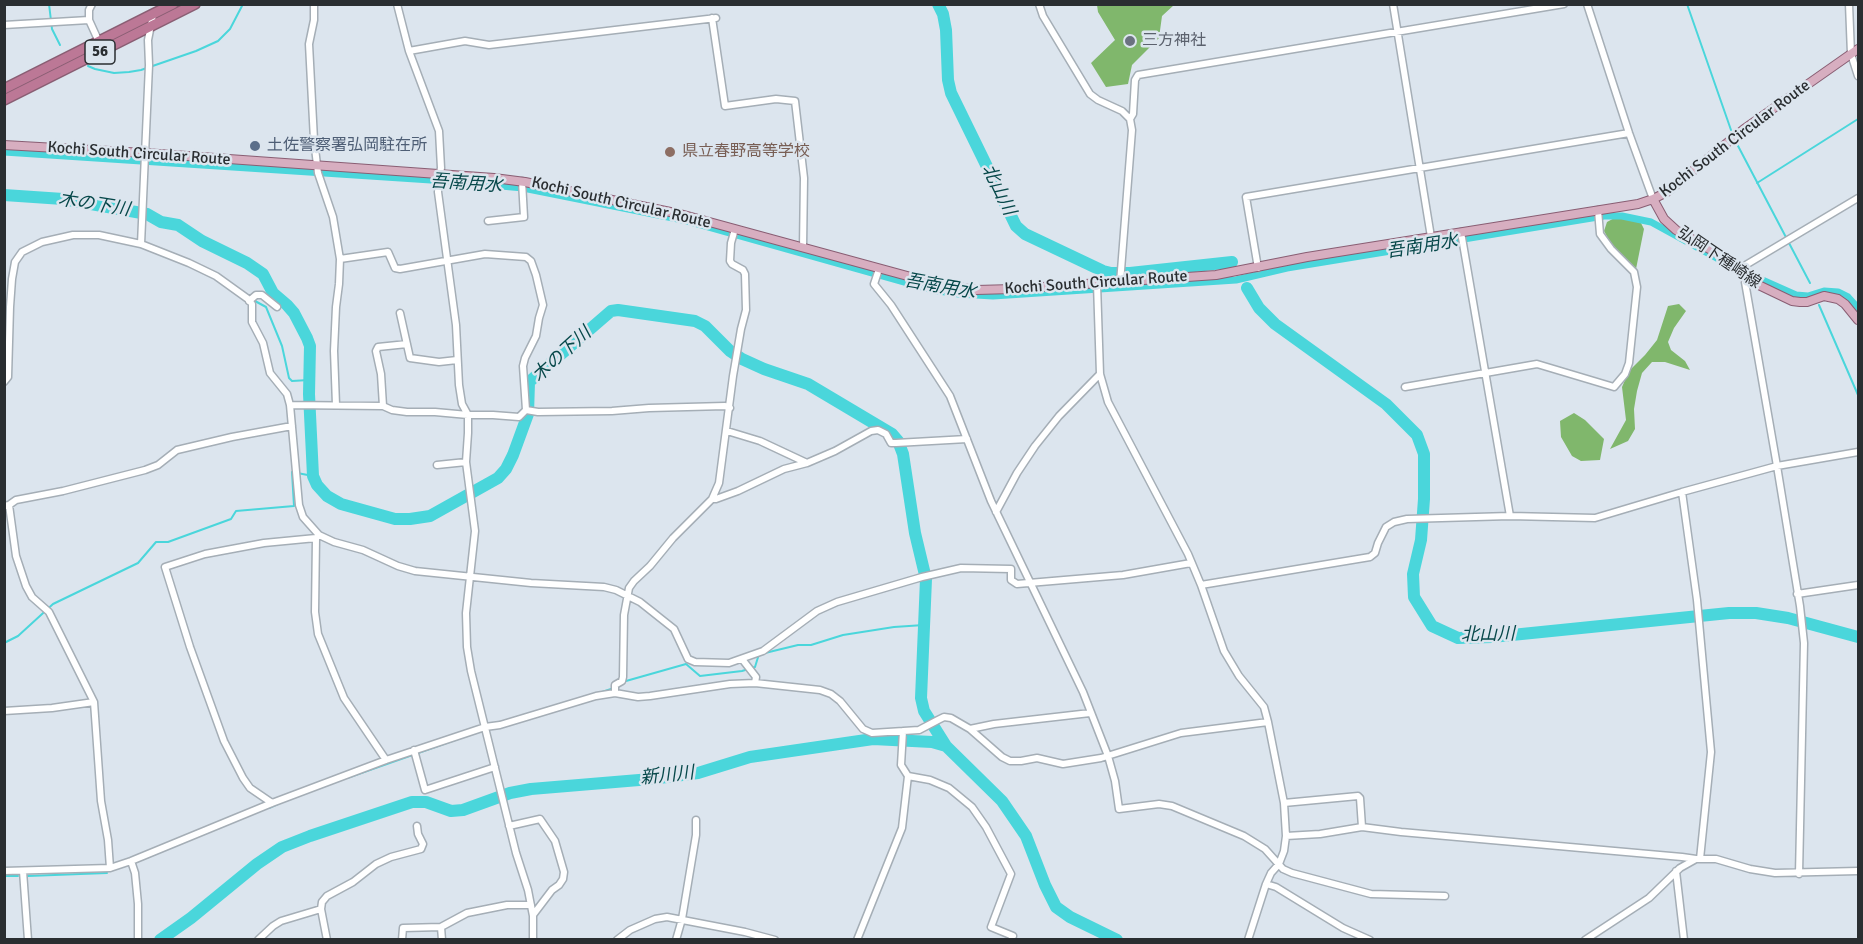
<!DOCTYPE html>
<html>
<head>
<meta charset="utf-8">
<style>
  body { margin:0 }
  #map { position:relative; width:1863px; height:944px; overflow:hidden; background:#dce5ee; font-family:Signika,sans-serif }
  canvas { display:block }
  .frame { position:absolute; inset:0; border:6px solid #2a2e31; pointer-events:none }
</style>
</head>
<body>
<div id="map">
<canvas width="1863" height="944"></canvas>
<div class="frame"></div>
</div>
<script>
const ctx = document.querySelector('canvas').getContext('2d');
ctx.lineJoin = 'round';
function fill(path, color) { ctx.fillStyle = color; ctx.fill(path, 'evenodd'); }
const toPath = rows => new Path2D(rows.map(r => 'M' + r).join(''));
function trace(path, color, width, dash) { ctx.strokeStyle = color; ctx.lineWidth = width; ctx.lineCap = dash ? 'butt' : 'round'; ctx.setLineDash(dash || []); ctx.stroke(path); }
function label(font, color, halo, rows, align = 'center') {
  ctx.font = font + ' Signika,"Noto Sans JP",sans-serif'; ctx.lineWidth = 5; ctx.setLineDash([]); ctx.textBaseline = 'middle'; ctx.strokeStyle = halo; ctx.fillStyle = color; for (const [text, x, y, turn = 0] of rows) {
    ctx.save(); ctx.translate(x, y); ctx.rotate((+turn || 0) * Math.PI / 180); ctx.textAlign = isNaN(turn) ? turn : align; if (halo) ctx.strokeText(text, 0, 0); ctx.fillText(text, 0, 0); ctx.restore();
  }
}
fill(toPath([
  [1097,5,1174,5,1162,16,1159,38,1132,65,1128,84,1106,87,1091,63,1115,40,1098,12],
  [1620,215,1639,219,1644,229,1636,269,1615,251,1604,231,1607,222],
  [1679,304,1686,311,1674,328,1668,342,1671,350,1685,361,1690,370,1665,362,1652,362,1642,373,1637,391,1634,409,1635,429,1628,441,1610,449,1626,420,1622,387,1629,371,1645,355,1657,340,1668,306],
  [1574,413,1585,420,1604,439,1600,460,1581,461,1572,456,1561,437,1560,421]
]), '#80b76c');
trace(toPath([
  [49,4,52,29,60,45],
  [1687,4,1731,130],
  [88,66,95,69,114,73,129,72,141,70,196,51,218,41,230,29,243,4],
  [1737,144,1810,283],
  [1757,183,1858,119],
  [255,301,266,307,282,346,289,378,292,381,309,380],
  [1819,305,1858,395],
  [4,643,18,636,53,604,138,563,156,542,168,542,231,519,236,511,294,506,292,472,313,476],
  [765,653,798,645,811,645,843,635,894,627,924,625],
  [599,693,617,687,626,681,686,664,700,676,742,671,755,667,759,654],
  [347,778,458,739],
  [269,808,280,803],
  [136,862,194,838],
  [4,876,18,876],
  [28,876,107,873]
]), '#4ad6db', 2);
trace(toPath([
  [4,152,446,181,523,188,683,220,932,290,959,294,993,296,1236,280,1287,268,1604,216,1622,216,1651,222,1733,267,1796,295,1808,296,1824,291,1838,292,1848,297,1858,308]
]), '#4ad6db', 7);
trace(toPath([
  [938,4,943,14,946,30,948,80,951,93,1016,226,1025,234,1103,271,1111,273,1130,273,1232,262],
  [4,195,63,199,147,214,161,222,178,225,202,241,247,263,263,274,273,293,287,305,294,313,307,338,310,346,309,394,313,476,317,485,327,496,341,504,395,519,410,519,430,516,498,478,506,469,513,455,528,414,529,382,611,311,618,310,695,321,705,326,730,351,742,359,764,369,808,384,892,434,898,441,903,454,915,533,926,579,921,698,924,711,946,746],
  [1247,288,1259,308,1275,324,1386,404,1417,435,1424,454,1424,499,1421,540,1413,574,1414,597,1432,626,1458,638,1492,637,1729,613,1756,613,1788,618,1858,637],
  [160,940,191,918,257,864,282,847,310,836,412,802,426,802,451,811,463,810,510,793,531,789,651,779,698,773,750,757,873,739,932,742,946,746,1002,801,1026,836,1045,885,1056,907,1070,917,1117,940]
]), '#4ad6db', 12);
const minor = toPath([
  [92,4,89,10,89,20,99,42],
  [314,4,314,20,309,44,314,140,318,173,333,217,340,259,339,284,336,307,334,351,336,405],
  [397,4,409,51,439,131,441,168,439,177,438,192,456,325,459,385,462,404,468,415,468,433,466,462,475,531,466,613,467,647,471,671,516,853,528,890,533,916,533,940],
  [1039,4,1043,16,1090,94,1098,100,1122,111,1130,119,1132,130,1120,283],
  [1393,4,1431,237],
  [1587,4,1629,133,1653,199],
  [1849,4,1851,54,1858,76],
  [712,18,725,106,776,99,795,101,804,178,803,248],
  [4,25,89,20],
  [409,51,465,41,489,45,716,18],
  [1130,119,1133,114,1135,80,1138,75,1564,4],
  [488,221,524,217,522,181],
  [1461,232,1510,516],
  [141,244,149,65,148,40,153,15],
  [1736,267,1744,266,1858,198],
  [1258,268,1246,197,1629,133],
  [879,269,874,284,891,305,950,396,991,501,1083,692,1108,756,1115,781,1119,809,1159,804,1172,806,1244,836,1265,849,1283,869,1292,873,1371,894,1445,896],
  [1746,279,1745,282,1777,466,1800,606,1804,643,1799,874],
  [1097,284,1100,374,1108,402,1188,554,1201,585,1224,651,1239,676,1264,707,1268,722,1284,803,1286,836,1284,851,1279,864,1271,873,1266,884,1248,940],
  [249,301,256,295,262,295,277,307],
  [400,313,410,358,439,362,457,360],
  [4,382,8,377,10,307,12,279,15,262,22,252,42,242,73,235,99,235,141,244,189,263,216,276,248,299,252,304,252,322,263,343,270,373,287,394,290,405,299,505,303,517,319,535,334,542,363,550,398,566,415,571,531,583,604,587,616,590,640,602,674,629,688,659,695,662,729,663,763,651,817,611,837,602,922,577,961,568,1011,569,1011,580,1017,584,1123,575,1191,563],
  [1405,387,1537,364,1614,387,1625,374,1629,363,1637,287,1634,272,1611,249,1600,234,1598,210],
  [290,405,383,406,392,410,407,412,435,412,468,415,493,415,519,417,526,410,523,366,525,358,536,336,539,318,543,305,536,275,531,261,526,257,485,254,400,269,395,268,388,252,340,259],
  [383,406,381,374,376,351,378,347,407,344],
  [526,410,538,412,612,411,649,408,725,406,730,408],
  [727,431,760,441,807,463,835,451,871,431,878,430,886,434,891,443,896,443,967,439],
  [437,465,466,462],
  [1682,492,1697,600,1711,752,1700,859],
  [712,499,716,499,738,491,784,469,807,463],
  [9,505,16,556,26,586,32,597,49,612,94,702,101,801,108,840,110,868],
  [4,506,9,505,16,500,63,491,145,470,158,465,177,450,232,437,292,426],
  [996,512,1017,473,1035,446,1059,416,1100,374],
  [316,538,315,612,318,634,344,698,386,760],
  [1201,585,1370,557,1375,553,1378,543,1386,527,1394,522,1407,519,1510,516,1595,518,1682,492,1777,466,1858,452],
  [1797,594,1858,585],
  [742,659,756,677,755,683],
  [615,693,615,685,622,681,623,677,624,615,629,588,634,581,650,566,673,538,712,499,719,483,733,376,741,329,746,310,745,274,743,270,732,264,730,261,731,243,735,229],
  [4,711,52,708,94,702],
  [970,729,994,724,1090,713],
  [414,750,425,790,495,767],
  [908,776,930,780,949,788,972,807,986,827,1011,874,991,927,1013,936,1011,940],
  [272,803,250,788,243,778,224,741,190,647,165,567,205,554,264,543,316,538,319,535],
  [1284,803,1358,796,1360,798,1362,827],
  [509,826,540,819,555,841,564,872,563,879,559,885,552,890,533,915],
  [1286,836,1320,834,1362,827,1401,832,1682,857,1696,859],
  [131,861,135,873,138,904,138,940],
  [4,871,110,868,131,861,272,803,386,760,485,727,500,725,596,696,615,693,638,697,650,696,730,684,755,683,820,690,831,694,840,701,863,729,872,733,919,730,938,720,944,717,951,718,970,729,1002,757,1010,761,1021,761,1037,758,1063,764,1101,758,1181,733,1268,722],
  [23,871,28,940],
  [1676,871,1684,940],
  [1266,884,1276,887,1343,928,1370,940],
  [441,927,442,940],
  [258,940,273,926,281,921,321,909],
  [327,940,321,909,322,902,327,896,353,882,376,864,391,857,421,849,423,844,418,834,417,826],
  [402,940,403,928,441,927,467,913,507,905,531,905],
  [617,940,630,930,655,919,667,917,745,932,775,940],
  [676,940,682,919,696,835,696,820],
  [857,940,902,828,908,776,901,765,903,731],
  [1585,940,1649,898,1680,868,1696,859,1716,859,1750,869,1775,873,1858,871]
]);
const major = toPath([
  [4,145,145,153,494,178,525,182,680,214,933,283,976,290,1013,289,1216,275,1307,257,1638,204,1653,199,1667,192,1744,129,1858,49],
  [1653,199,1664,219,1676,230,1734,263,1746,279,1792,301,1800,302,1807,302,1824,296,1838,299,1845,304,1858,320]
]);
const highway = toPath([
  [4,89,173,4],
  [4,100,195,4]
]);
trace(minor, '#a5aeb6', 9);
trace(major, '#895e73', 10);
trace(highway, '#895e73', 12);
trace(minor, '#fff', 6);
trace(major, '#d7aec0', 8);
trace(highway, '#bc7896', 9);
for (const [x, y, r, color] of [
  [1130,41,6,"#6b7280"],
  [255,146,6,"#5c6f8a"],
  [670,152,6,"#8d6e63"]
]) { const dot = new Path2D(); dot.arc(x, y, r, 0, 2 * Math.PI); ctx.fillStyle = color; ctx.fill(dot); trace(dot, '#dce5ee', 2); }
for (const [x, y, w] of [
  [100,52,30]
]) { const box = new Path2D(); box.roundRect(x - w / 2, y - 12, w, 24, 4.5); ctx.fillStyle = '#dce5ee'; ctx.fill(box); trace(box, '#2a2e31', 1.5); }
label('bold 15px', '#2a2e31', null, [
  ["56",100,52]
]);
label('16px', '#5b616d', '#dce5ee', [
  ["三方神社",1142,41]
], 'left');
label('16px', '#2a2e31', '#dce5ee', [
  ["Kochi South Circular Route",1735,139,-37],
  ["Kochi South Circular Route",139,154,4],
  ["Kochi South Circular Route",621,203,13],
  ["弘岡下種崎線",1719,258,34],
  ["Kochi South Circular Route",1096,283,-4]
]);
label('16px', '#4e5e75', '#dce5ee', [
  ["土佐警察署弘岡駐在所",267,146]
], 'left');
label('16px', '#785e54', '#dce5ee', [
  ["県立春野高等学校",682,152]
], 'left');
label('italic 18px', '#07484a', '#dce5ee', [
  ["吾南用水",466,184,4],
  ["北山川",998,190,64],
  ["木の下川",94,205,9],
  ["吾南用水",1422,247,-9],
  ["吾南用水",940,287,10],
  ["木の下川",562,355,-42],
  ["北山川",1488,635,-1],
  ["新川川",667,776,-6]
]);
</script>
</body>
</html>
